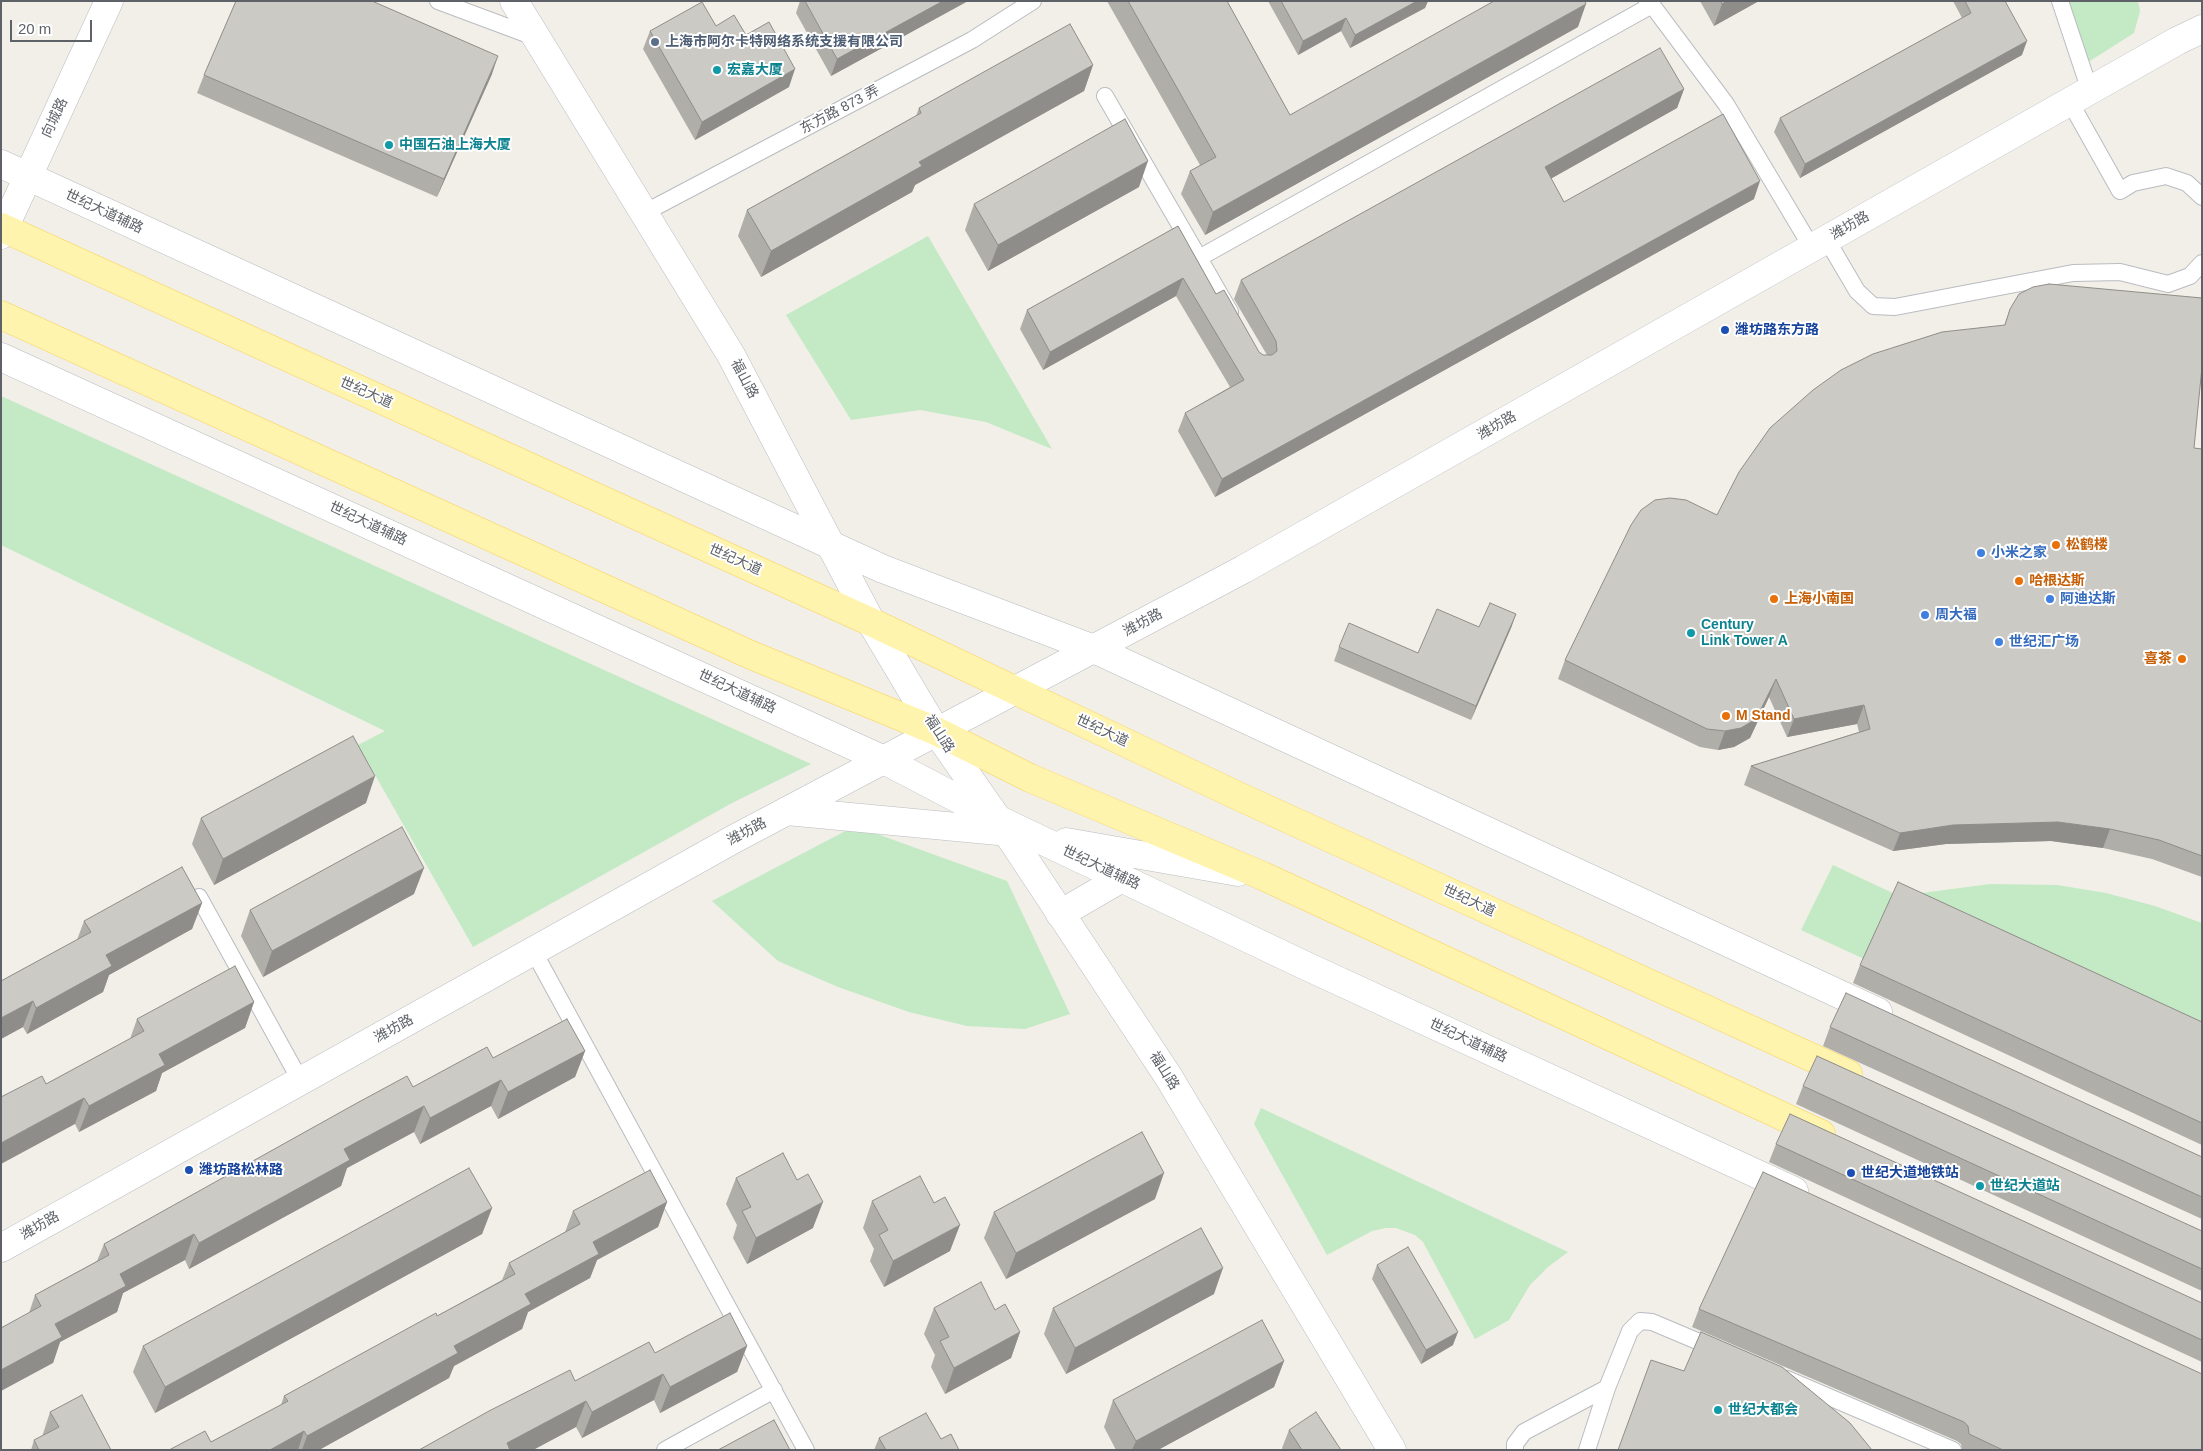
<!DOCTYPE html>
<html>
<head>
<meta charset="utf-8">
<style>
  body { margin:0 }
  #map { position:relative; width:2203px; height:1451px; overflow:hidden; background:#f1efe7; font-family:Arial,sans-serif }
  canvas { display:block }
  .frame { position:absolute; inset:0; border:2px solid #5e6268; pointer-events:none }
  .scale { position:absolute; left:10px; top:20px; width:82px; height:22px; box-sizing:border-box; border:2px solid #5e6268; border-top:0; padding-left:6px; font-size:15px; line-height:18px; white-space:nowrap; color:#5e6268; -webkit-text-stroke:4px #fff; paint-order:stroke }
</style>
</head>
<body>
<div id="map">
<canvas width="2203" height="1451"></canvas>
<div class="frame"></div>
<div class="scale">20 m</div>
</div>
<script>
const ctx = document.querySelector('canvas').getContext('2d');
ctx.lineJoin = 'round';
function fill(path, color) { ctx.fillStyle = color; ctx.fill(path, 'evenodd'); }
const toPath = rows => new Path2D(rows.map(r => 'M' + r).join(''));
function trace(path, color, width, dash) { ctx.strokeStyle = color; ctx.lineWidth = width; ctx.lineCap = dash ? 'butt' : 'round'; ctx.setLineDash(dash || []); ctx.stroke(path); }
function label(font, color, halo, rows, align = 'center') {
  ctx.font = font + ' Arial,"Noto Sans SC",sans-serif'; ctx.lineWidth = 4; ctx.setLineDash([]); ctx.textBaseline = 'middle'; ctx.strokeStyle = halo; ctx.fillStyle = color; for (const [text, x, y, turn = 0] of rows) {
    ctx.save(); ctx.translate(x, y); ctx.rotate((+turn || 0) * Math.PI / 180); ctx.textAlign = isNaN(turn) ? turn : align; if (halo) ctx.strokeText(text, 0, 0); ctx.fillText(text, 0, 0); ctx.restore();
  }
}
fill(toPath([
  [2060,1,2138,1,2140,11,2134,33,2082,66],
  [928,236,1052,449,986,422,920,410,851,420,786,315],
  [1,396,811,764,732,803,473,947,358,745,385,731,1,545],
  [855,826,1007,881,1070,1014,1025,1029,967,1026,909,1012,838,987,778,961,712,901],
  [1833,865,1899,896,1990,884,2057,885,2106,893,2155,906,2202,923,2202,1114,1801,930],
  [1261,1108,1568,1252,1548,1267,1530,1285,1509,1320,1475,1339,1423,1242,1415,1235,1396,1228,1386,1228,1372,1231,1327,1255,1254,1124]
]), '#c3eac4');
const lane = toPath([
  [438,1,537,38],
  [1647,1,1652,5,1726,104,1812,248],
  [2060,1,2090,91],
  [1105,96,1199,258,1652,5],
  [2070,102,2120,191,2133,183,2166,176,2187,183,2202,197],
  [644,213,972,40,1033,1],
  [1827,240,1857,291,1873,306,1895,307,2073,273,2120,272,2168,284,2190,276,2202,263],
  [1199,258,1230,312],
  [199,897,300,1080],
  [534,952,806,1450],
  [1787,1379,1953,1450],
  [665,1450,774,1390],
  [1515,1450,1515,1444,1524,1432,1607,1388],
  [1587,1450,1607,1388,1630,1331,1640,1321,1652,1322,1716,1349]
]);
const street = toPath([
  [1,164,883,569,1094,649,1878,1012],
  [1,235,109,1],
  [1,357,884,760,995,818,1304,965,1794,1191],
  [787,811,1009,832],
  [1066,842,1238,872],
  [1060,914,1122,878]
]);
const secondary = toPath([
  [514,1,731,355,871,622,936,731,1006,831,1168,1076,1392,1450],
  [1,1248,734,839,1244,569,2177,41,2202,29]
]);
const primary = toPath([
  [1,227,871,622,1238,796,1848,1074],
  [1,315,751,655,936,731,1030,778,1263,876,1821,1134]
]);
trace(lane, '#b9bcc1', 18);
trace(street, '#b9bcc1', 29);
trace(secondary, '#babdc3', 29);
trace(primary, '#f9d158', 29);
trace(lane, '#fff', 16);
trace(street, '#fff', 28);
trace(secondary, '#fff', 28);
trace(primary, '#fff4ae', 28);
fill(toPath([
  [800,1,968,1,831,76,796,13],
  [1107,1,1227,1,1290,115,1578,27,1205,235,1181,194,1190,171,1200,165],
  [1268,1,1428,1,1425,8,1350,48,1341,31,1298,55],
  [1700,1,1759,1,1714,26],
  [1953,1,2005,1,2022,55,1800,178,1774,132,1780,118,1962,18],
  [716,26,746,35,789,87,695,140,643,49,650,31],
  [1093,65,1084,91,915,185,912,192,761,277,738,236,747,210,916,116,919,108],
  [492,74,437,197,197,93,204,75],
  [1684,89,1677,108,1551,178,1564,202,1754,199,1215,497,1178,431,1185,413,1230,387,1176,296,1043,370,1020,329,1027,310,1178,226,1216,294,1259,352,1263,355,1267,355,1234,299,1241,280],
  [1139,187,988,271,965,230,974,204],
  [2010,309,2194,448,2202,449,2202,877,2152,859,2103,848,2051,841,1946,844,1893,851,1744,785,1751,766,1859,732,1857,724,1787,737,1769,697,1750,738,1734,747,1718,750,1700,747,1558,679,1565,660,1717,515,2004,326],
  [1516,614,1511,628,1471,720,1334,661,1339,647,1418,653,1479,627],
  [366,803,214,885,192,844,201,818],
  [414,894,263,977,241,936,250,910],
  [202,903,192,929,109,975,103,992,27,1034,23,1027,1,1039,1,981,77,940,84,921],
  [1860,965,2202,1022,2202,1145,1853,983],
  [254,1002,245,1028,162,1073,156,1091,79,1132,75,1124,46,1084,130,1039,137,1019],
  [1830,1027,2202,1157,2202,1219,1823,1046],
  [585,1051,575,1077,498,1119,491,1106,420,1144,414,1132,347,1168,341,1186,189,1269,185,1260,123,1293,117,1312,60,1342,53,1363,29,1313,35,1295,97,1261,104,1244,413,1087,493,1058],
  [1803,1086,2202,1231,2202,1291,1796,1104],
  [1776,1144,2202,1303,2202,1362,1769,1162],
  [736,1178,813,1228,747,1264,733,1238,737,1225,726,1204],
  [1155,1199,1006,1279,984,1238,994,1212],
  [872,1201,950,1251,884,1287,870,1261,874,1249,863,1228],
  [667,1202,658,1227,597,1260,590,1278,528,1312,522,1329,454,1366,449,1378,319,1450,169,1450,211,1442,281,1405,284,1396,437,1316,502,1280,509,1263,565,1232,573,1211],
  [492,1208,482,1234,155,1413,133,1372,143,1346],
  [1377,1265,1453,1345,1421,1364,1372,1279],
  [1214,1294,1066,1374,1044,1334,1053,1308],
  [934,1308,995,1310,1020,1332,1011,1358,945,1394,931,1367,935,1355,924,1334],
  [1699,1309,2202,1450,1962,1450,1961,1444,1957,1441,1692,1327],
  [747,1346,737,1372,660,1413,654,1400,582,1438,576,1427,533,1450,419,1450,575,1381,655,1353],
  [1284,1361,1274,1387,1158,1450,1116,1450,1104,1427,1113,1400],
  [50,1412,111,1450,31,1450,34,1440,42,1437],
  [1289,1430,1341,1450,1283,1450,1282,1448],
  [879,1438,941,1439,959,1450,874,1450]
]), '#afaea9');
fill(toPath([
  [943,1,968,1,831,76,837,59],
  [1417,1,1428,1,1425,8,1350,48,1355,35],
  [1727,1,1759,1,1714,26,1722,4],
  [1586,4,1578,27,1205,235,1213,212],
  [1346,18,1341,31,1298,55,1303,41],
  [2027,41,2022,55,1800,178,1805,164],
  [498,56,492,74,437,197,444,179],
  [1093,65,1084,91,915,185,912,192,761,277,771,251,919,162],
  [795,69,789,87,695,140,702,122],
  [1684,89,1677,108,1538,186,1545,167],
  [1148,161,1139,187,988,271,998,245],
  [1760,181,1754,199,1215,497,1222,479],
  [1183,278,1176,296,1043,370,1050,352],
  [1516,614,1511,628,1471,720,1476,706],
  [1776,679,1769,697,1750,738,1734,747,1718,750,1725,731],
  [1864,705,1857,724,1787,737,1794,719],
  [375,776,366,803,214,885,223,859],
  [2058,822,2110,829,2103,848,2051,841,1946,844,1893,851,1900,833,1953,825],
  [424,868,414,894,263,977,272,951],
  [202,903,192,929,109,975,103,992,27,1034,36,1008,106,955],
  [33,1001,23,1027,1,1039,1,1018],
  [254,1002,245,1028,162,1073,156,1091,79,1132,89,1106,159,1054],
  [585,1051,575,1077,498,1119,508,1092],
  [501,1080,491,1106,420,1144,430,1118],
  [84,1098,75,1124,1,1164,1,1143],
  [424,1106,414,1132,347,1168,341,1186,189,1269,199,1243,344,1149],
  [1164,1173,1155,1199,1006,1279,1016,1253],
  [667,1202,658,1227,597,1260,590,1278,528,1312,522,1329,454,1366,449,1378,319,1450,302,1450,307,1436,454,1346,593,1242],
  [823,1202,813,1228,747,1264,756,1238],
  [492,1208,482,1234,155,1413,165,1387],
  [960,1225,950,1251,884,1287,893,1261],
  [194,1234,185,1260,123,1293,117,1312,60,1342,53,1363,1,1391,1,1370,55,1324,120,1274],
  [1223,1268,1214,1294,1066,1374,1075,1348],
  [1020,1332,1011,1358,945,1394,954,1368],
  [1458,1332,1453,1345,1421,1364,1426,1350],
  [747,1346,737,1372,660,1413,670,1387],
  [1284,1361,1274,1387,1158,1450,1132,1450,1136,1441],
  [663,1374,654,1400,582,1438,592,1412],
  [586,1401,576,1427,533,1450,504,1450,507,1443],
  [304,1431,298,1450,270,1450]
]), '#8f8d89');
const building = toPath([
  [236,1,372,1,498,56,444,179,204,75,236,1],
  [805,1,943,1,837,59,805,1],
  [1128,1,1227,1,1290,115,1494,1,1585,1,1586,4,1213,212,1190,171,1216,157,1128,1],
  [1281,1,1417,1,1355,35,1346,18,1303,41,1281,1],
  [1721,1,1727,1,1722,4,1721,1],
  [1965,1,2005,1,2027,41,1805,164,1780,118,1971,13,1965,1],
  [702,2,716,26,734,15,746,35,769,22,795,69,702,122,650,31,702,2],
  [1070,24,1093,65,919,162,922,166,771,251,747,210,921,113,919,108,1070,24],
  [1660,48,1684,89,1545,167,1564,202,1723,114,1760,181,1222,479,1185,413,1244,380,1183,278,1050,352,1027,310,1178,226,1216,294,1224,290,1259,352,1263,355,1272,355,1277,351,1276,341,1241,280,1660,48],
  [1125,119,1148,161,998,245,974,204,1125,119],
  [2049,284,2202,298,2202,367,2194,448,2202,449,2202,856,2159,840,2110,829,2058,822,1953,825,1900,833,1751,766,1870,729,1864,705,1794,719,1776,679,1756,719,1741,728,1725,731,1707,729,1565,660,1631,525,1641,510,1655,500,1670,498,1686,500,1717,515,1739,472,1770,428,1813,390,1841,370,1873,354,1942,332,2005,325,2010,309,2019,294,2033,287,2049,284],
  [1490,603,1516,614,1476,706,1339,647,1349,623,1418,653,1437,609,1479,627,1490,603],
  [353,736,375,776,223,859,201,818,353,736],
  [402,827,424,868,272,951,250,910,402,827],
  [182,867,202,903,106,955,112,966,36,1008,33,1001,1,1018,1,981,91,932,84,921,182,867],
  [1898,882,2202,1022,2202,1123,1860,965,1898,882],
  [235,966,254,1002,159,1054,165,1065,89,1106,84,1098,1,1143,1,1097,42,1076,46,1084,144,1031,137,1019,235,966],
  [1846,993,2202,1157,2202,1197,1830,1027,1846,993],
  [567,1019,585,1051,508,1092,501,1080,430,1118,424,1106,344,1149,350,1160,199,1243,194,1234,120,1274,126,1286,55,1324,62,1337,1,1370,1,1328,41,1306,35,1295,109,1255,104,1244,357,1103,407,1076,413,1087,487,1047,493,1058,567,1019],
  [1817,1056,2202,1231,2202,1269,1803,1086,1817,1056],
  [1790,1114,2202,1303,2202,1340,1776,1144,1790,1114],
  [1142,1132,1164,1173,1016,1253,994,1212,1142,1132],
  [783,1153,797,1180,808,1174,823,1202,756,1238,742,1211,751,1207,736,1178,783,1153],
  [469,1168,492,1208,165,1387,143,1346,469,1168],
  [650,1170,667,1202,593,1242,599,1254,525,1294,531,1304,454,1346,458,1353,307,1436,304,1431,270,1450,169,1450,205,1431,211,1442,288,1401,284,1396,436,1313,437,1316,515,1274,509,1263,580,1224,573,1211,650,1170],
  [1763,1172,2202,1374,2202,1450,2003,1450,1969,1434,1968,1426,1964,1422,1699,1309,1763,1172],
  [920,1176,934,1203,945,1197,960,1225,893,1261,879,1235,888,1230,872,1201,920,1176],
  [1201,1228,1223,1268,1075,1348,1053,1308,1201,1228],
  [1408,1247,1458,1332,1426,1350,1377,1265,1408,1247],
  [981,1282,995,1310,1005,1304,1020,1332,954,1368,940,1341,949,1337,934,1308,981,1282],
  [730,1313,747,1346,670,1387,663,1374,592,1412,586,1401,507,1443,510,1450,419,1450,489,1411,570,1370,575,1381,649,1342,655,1353,730,1313],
  [1262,1320,1284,1361,1136,1441,1113,1400,1262,1320],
  [1701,1332,1782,1367,1850,1423,1872,1450,1618,1450,1651,1360,1684,1371,1701,1332],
  [82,1395,111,1450,39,1450,34,1440,59,1427,50,1412,82,1395],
  [1316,1412,1341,1450,1302,1450,1289,1430,1316,1412],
  [926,1413,941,1439,951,1434,959,1450,886,1450,879,1438,926,1413],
  [774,1420,790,1450,718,1450,774,1420]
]);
fill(building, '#cccac4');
trace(building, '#8f8d89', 1);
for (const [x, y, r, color] of [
  [655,42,5,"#5c6f8a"],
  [717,70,5,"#0f9aa8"],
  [389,145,5,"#0f9aa8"],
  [1725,330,5,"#1a4fb4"],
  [2056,545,5,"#e8710a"],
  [1981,553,5,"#3f7fe0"],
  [2019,581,5,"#e8710a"],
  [1774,599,5,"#e8710a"],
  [2050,599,5,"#3f7fe0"],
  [1925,615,5,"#3f7fe0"],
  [1691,633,5,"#0f9aa8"],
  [1999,642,5,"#3f7fe0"],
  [2182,659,5,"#e8710a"],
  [1726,716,5,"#e8710a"],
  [189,1170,5,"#1a4fb4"],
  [1851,1173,5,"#1a4fb4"],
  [1980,1186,5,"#0f9aa8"],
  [1718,1410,5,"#0f9aa8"]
]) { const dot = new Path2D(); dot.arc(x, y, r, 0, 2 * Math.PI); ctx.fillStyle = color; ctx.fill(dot); trace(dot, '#fff', 2); }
label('bold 14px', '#4e5e75', '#fff', [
  ["上海市阿尔卡特网络系统支援有限公司",665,42]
], 'left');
label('bold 14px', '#0d838f', '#fff', [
  ["宏嘉大厦",727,70],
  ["中国石油上海大厦",399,145],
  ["Century",1701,625],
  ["Link Tower A",1701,641],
  ["世纪大道站",1990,1186],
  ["世纪大都会",1728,1410]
], 'left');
label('14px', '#5e6268', '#fff', [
  ["东方路 873 弄",840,110,-28],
  ["向城路",55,118,-65],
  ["世纪大道辅路",104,212,25],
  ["潍坊路",1850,226,-30],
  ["福山路",744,379,62],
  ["世纪大道",366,393,24],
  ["潍坊路",1497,426,-30],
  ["世纪大道辅路",368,524,25],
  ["世纪大道",735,560,24],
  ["潍坊路",1143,623,-28],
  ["世纪大道辅路",737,692,25],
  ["世纪大道",1102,731,25],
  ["福山路",939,734,57],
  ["潍坊路",747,832,-28],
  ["世纪大道辅路",1101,868,25],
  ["世纪大道",1469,901,25],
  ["潍坊路",394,1029,-29],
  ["世纪大道辅路",1468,1041,25],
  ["福山路",1164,1071,58],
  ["潍坊路",40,1226,-30]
]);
label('bold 14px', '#164399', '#fff', [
  ["潍坊路东方路",1735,330],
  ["潍坊路松林路",199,1170],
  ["世纪大道地铁站",1861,1173]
], 'left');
label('bold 14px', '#c56008', '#fff', [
  ["松鹤楼",2066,545],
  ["哈根达斯",2029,581],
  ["上海小南国",1784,599],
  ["喜茶",2172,659,"right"],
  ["M Stand",1736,716]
], 'left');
label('bold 14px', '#366cbe', '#fff', [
  ["小米之家",1991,553],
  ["阿迪达斯",2060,599],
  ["周大福",1935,615],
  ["世纪汇广场",2009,642]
], 'left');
</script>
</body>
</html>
